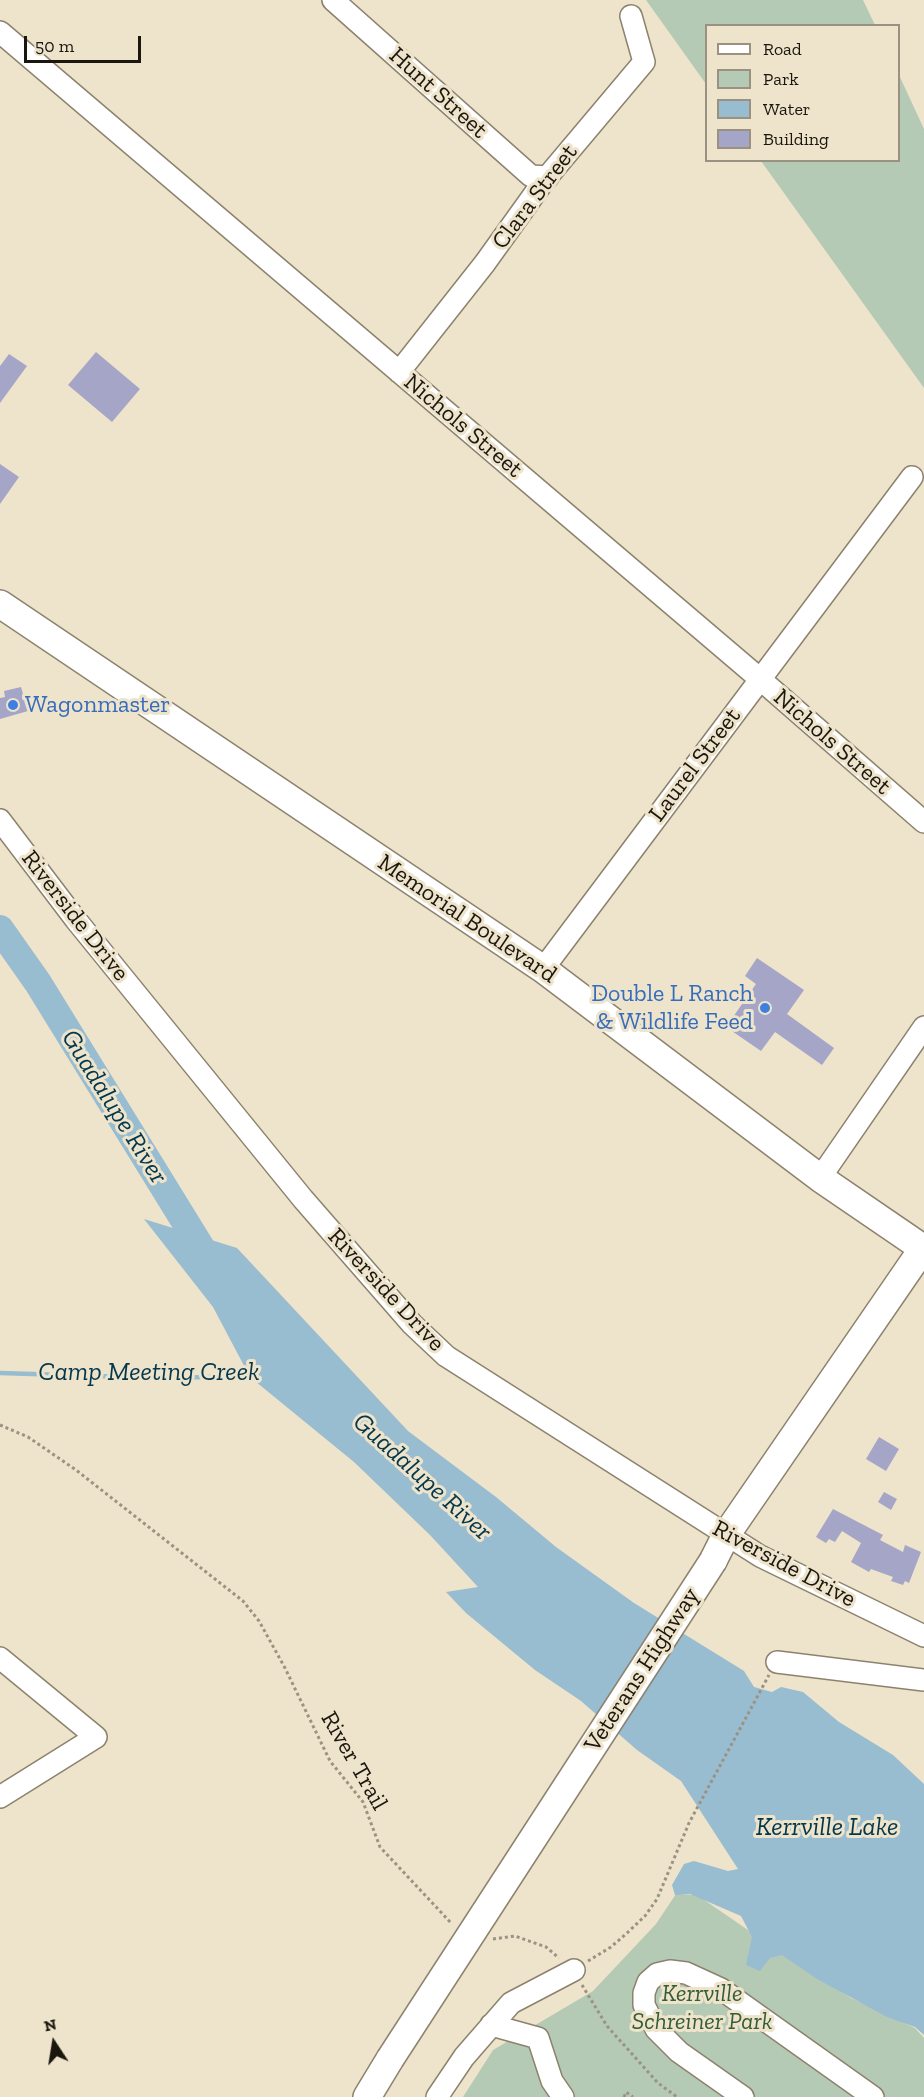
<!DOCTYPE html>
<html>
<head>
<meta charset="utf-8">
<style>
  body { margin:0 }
  #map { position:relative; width:924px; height:2097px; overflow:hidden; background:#eee3cb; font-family:"Zilla Slab",serif }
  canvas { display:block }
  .legend { position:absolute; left:705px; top:24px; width:195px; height:138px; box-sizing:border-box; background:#eee3cb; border:2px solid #9a9180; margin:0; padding:8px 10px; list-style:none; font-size:18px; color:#1b170f }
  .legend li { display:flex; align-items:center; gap:12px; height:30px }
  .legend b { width:30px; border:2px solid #9a9180 }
  .north { position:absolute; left:24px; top:2013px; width:60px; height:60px; -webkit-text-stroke:4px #eee3cb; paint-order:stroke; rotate:348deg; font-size:16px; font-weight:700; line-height:24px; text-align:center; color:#1b170f }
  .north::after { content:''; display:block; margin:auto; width:21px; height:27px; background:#1b170f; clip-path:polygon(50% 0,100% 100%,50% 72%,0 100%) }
  .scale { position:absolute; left:24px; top:36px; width:117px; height:27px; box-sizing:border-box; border:3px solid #1b170f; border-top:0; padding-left:8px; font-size:18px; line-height:21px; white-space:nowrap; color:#1b170f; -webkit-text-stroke:4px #eee3cb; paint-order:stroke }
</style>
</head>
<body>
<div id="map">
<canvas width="924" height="2097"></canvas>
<ul class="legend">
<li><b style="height:8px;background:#fff"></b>Road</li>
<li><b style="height:16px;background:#b5cab5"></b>Park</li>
<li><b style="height:16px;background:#98bcd0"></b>Water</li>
<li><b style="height:16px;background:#a5a6c7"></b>Building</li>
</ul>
<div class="north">N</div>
<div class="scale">50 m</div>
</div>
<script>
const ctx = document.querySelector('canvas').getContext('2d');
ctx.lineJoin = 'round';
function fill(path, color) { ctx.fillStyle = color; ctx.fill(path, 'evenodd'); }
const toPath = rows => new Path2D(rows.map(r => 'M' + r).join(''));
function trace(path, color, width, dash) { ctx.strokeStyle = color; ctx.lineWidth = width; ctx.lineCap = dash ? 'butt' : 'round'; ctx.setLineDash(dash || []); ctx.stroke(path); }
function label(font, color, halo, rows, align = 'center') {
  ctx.font = font + ' "Zilla Slab",serif'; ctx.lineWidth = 6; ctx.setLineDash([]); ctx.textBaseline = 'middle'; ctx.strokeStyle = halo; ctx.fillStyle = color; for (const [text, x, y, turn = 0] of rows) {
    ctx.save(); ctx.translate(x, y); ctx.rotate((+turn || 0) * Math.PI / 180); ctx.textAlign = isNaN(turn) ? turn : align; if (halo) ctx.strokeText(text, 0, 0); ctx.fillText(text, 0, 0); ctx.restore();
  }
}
fill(toPath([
  [646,0,863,0,875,25,706,26,706,84],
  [899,75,924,129,924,388,761,161,898,160],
  [676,1894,697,1895,799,1965,851,1998,915,2028,924,2038,924,2097,463,2097,493,2050,593,1991,656,1924]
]), '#b5cab5');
fill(toPath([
  [144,1219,237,1248,408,1431,496,1497,556,1547,634,1603,744,1671,754,1687,772,1692,781,1687,803,1692,839,1722,893,1755,924,1784,924,2035,915,2027,887,2017,817,1979,782,1955,770,1958,760,1971,746,1965,752,1937,741,1916,690,1894,675,1895,672,1885,684,1864,694,1861,728,1871,738,1869,681,1781,637,1750,581,1701,535,1670,466,1613,446,1592,478,1587,430,1535,354,1462,250,1377,213,1307]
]), '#98bcd0');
trace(toPath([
  [0,1373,160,1378,255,1376]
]), '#98bcd0', 4.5);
trace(toPath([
  [0,929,38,983,213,1267]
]), '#98bcd0', 28);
fill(toPath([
  [96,352,140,389,112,422,68,385],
  [9,354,27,366,0,403,0,366],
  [0,464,19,477,0,504],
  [21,687,28,711,0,719,0,698,5,697,4,691],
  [757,958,804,990,787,1014,834,1048,822,1065,775,1032,761,1051,726,1027,756,984,745,976],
  [879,1437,899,1449,886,1471,866,1459],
  [884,1492,897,1499,891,1510,878,1502],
  [833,1509,883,1535,880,1540,903,1552,905,1545,921,1552,909,1583,905,1581,903,1585,891,1581,893,1577,871,1569,869,1572,851,1562,861,1543,842,1531,835,1542,829,1539,826,1543,816,1537]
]), '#a5a6c7');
const minor = toPath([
  [333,0,531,176,548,177],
  [0,32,760,679,924,822],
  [399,372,485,263,543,182,644,62,631,16],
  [0,820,76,920,303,1199,412,1324,446,1356,760,1556,924,1636],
  [543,969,912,477],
  [820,1178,924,1027],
  [0,1658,96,1737,0,1797],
  [777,1662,924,1680],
  [491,2025,538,2038,552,2081,563,2097],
  [437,2097,464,2057,511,2003,574,1970],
  [743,2097,679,2052,656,2029,644,2005,644,1993,648,1982,657,1974,670,1971,686,1973,721,1989,873,2097]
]);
const major = toPath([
  [0,604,543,969,820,1178,924,1249],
  [713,1561,726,1535,924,1247],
  [367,2097,390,2059]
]);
trace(minor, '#8c826d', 24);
trace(major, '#8c826d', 30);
trace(toPath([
  [0,1425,28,1437,76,1470,243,1601,259,1621,285,1668,330,1761,363,1802,380,1847,452,1924],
  [493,1939,515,1936,546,1947,559,1958],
  [588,1961,611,1947,627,1933,645,1916,657,1899,689,1823,769,1675],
  [582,1985,607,2026,658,2083,677,2097],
  [624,2097,626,2092,633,2097]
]), '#9b9381', 3, [3, 3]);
trace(minor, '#fff', 21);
trace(major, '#fff', 27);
const majorBridge = toPath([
  [390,2059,713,1561]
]);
trace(majorBridge, '#8c826d', 30, []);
trace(majorBridge, '#fff', 27);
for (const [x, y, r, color] of [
  [13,705,6,"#3f7fe0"],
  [765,1008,6,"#3f7fe0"]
]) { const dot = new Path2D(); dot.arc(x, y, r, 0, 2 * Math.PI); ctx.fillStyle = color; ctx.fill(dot); trace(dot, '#eee3cb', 2); }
label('24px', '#1b170f', '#eee3cb', [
  ["Hunt Street",438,93,42],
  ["Clara Street",535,197,-53],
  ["Nichols Street",463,426,40],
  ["Nichols Street",832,742,41],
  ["Laurel Street",695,765,-53],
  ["Riverside Drive",75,916,52],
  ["Memorial Boulevard",467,919,34],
  ["Riverside Drive",386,1290,47],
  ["Riverside Drive",784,1564,28],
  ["Veterans Highway",642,1670,-57],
  ["River Trail",354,1761,60]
]);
label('24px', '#366cbe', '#eee3cb', [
  ["Wagonmaster",25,705],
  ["Double L Ranch",753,994,"right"],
  ["& Wildlife Feed",753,1022,"right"]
], 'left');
label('italic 24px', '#355d36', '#eee3cb', [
  ["Kerrville",702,1994],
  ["Schreiner Park",702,2022]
]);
label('italic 26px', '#03374c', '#eee3cb', [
  ["Guadalupe River",114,1107,58],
  ["Camp Meeting Creek",149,1373],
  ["Guadalupe River",422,1477,42],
  ["Kerrville Lake",827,1828]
]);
</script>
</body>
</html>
